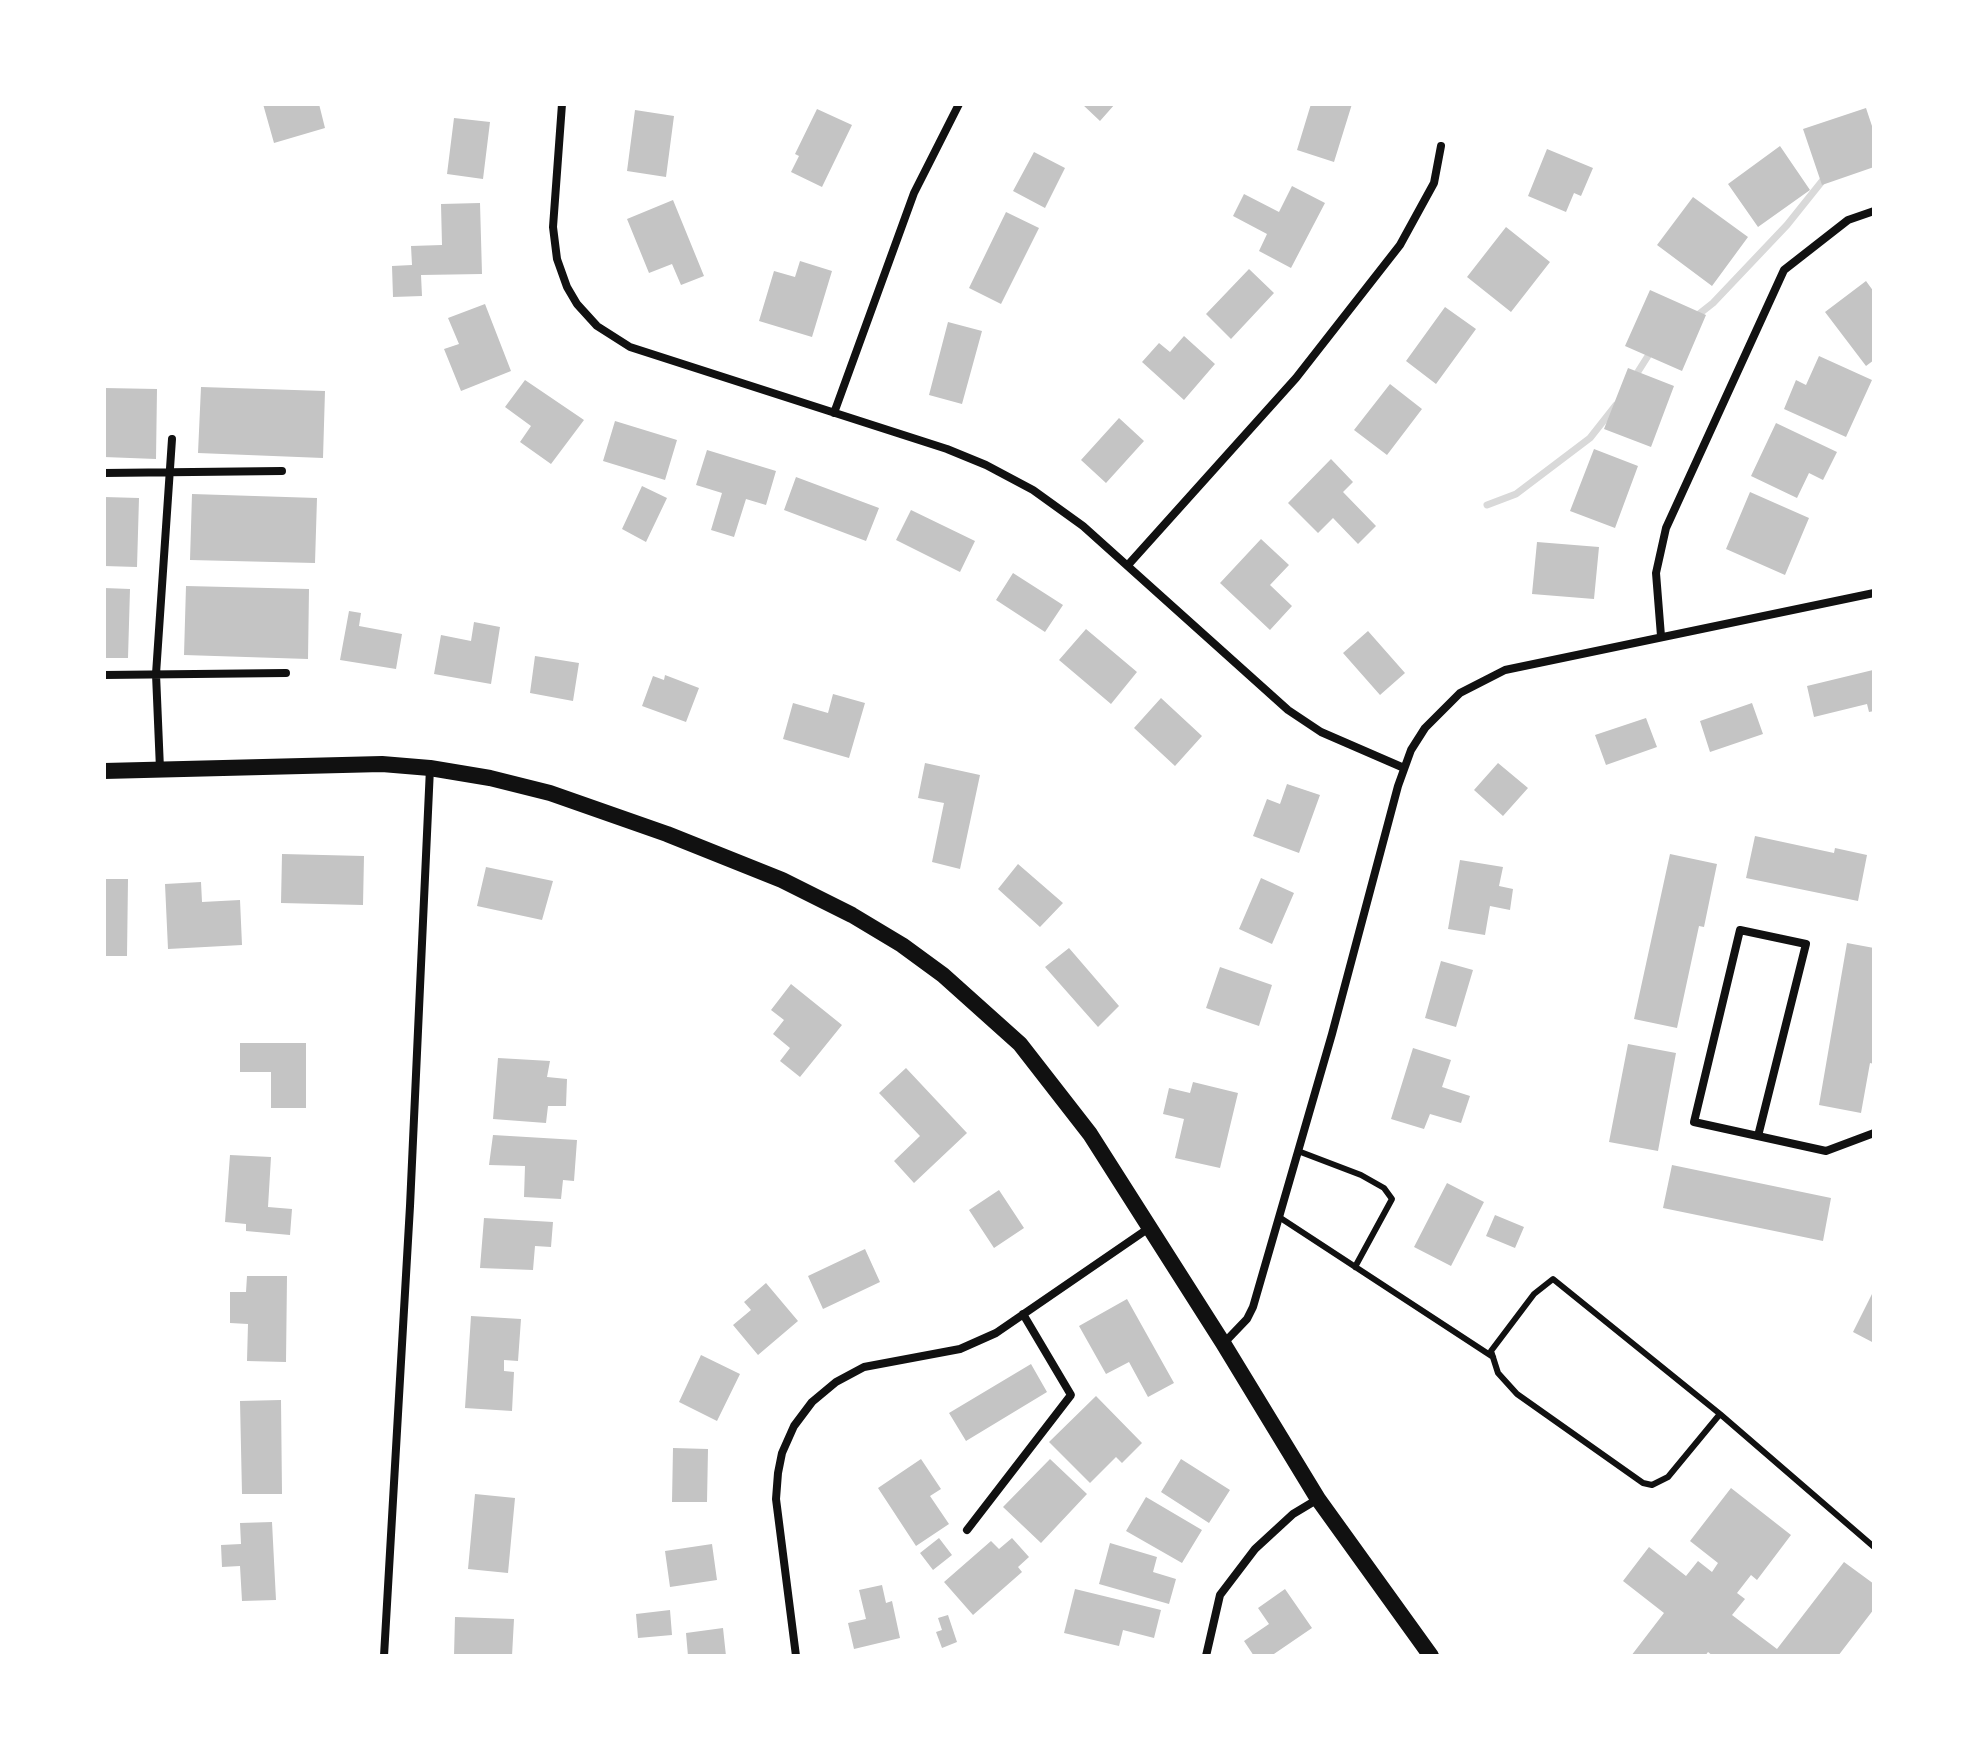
<!DOCTYPE html>
<html>
<head>
<meta charset="utf-8">
<style>
  body { margin:0 }
  #map { position:relative; width:1978px; height:1760px; overflow:hidden; background:#fff; font-family:"Alegreya Sans",sans-serif }
  canvas { display:block }
  .frame { position:absolute; inset:0; border:106px solid #fff; pointer-events:none }
</style>
</head>
<body>
<div id="map">
<canvas width="1978" height="1760"></canvas>
<div class="frame"></div>
</div>
<script>
const ctx = document.querySelector('canvas').getContext('2d');
ctx.lineJoin = 'round';
const toPath = rows => new Path2D(rows.map(r => 'M' + r).join(''));
function trace(path, color, width, dash) { ctx.strokeStyle = color; ctx.lineWidth = width; ctx.lineCap = dash ? 'butt' : 'round'; ctx.setLineDash(dash || []); ctx.stroke(path); }
function fill(path, color) { ctx.fillStyle = color; ctx.fill(path, 'evenodd'); }
trace(toPath([
  [1694,318,1713,303,1787,225,1827,175],
  [1634,378,1653,348],
  [1487,505,1516,494,1590,438,1616,405]
]), '#d9d9d9', 7);
fill(toPath([
  [263,104,319,104,325,128,274,143],
  [1082,104,1115,104,1100,121],
  [1311,104,1352,104,1334,162,1297,150],
  [1866,108,1874,132,1874,167,1822,185,1803,129],
  [817,109,852,125,822,187,791,172,799,156,795,154],
  [635,110,674,116,666,177,627,171],
  [454,118,490,122,483,179,447,174],
  [1780,146,1810,190,1758,227,1728,184],
  [1547,149,1593,168,1581,196,1574,193,1566,212,1528,196],
  [1034,152,1065,168,1045,208,1013,191],
  [1292,186,1325,203,1291,268,1259,251,1267,234,1233,216,1244,194,1279,212],
  [1693,197,1748,237,1712,286,1657,245],
  [673,200,704,276,681,285,672,264,649,273,627,219],
  [480,203,482,274,421,275,422,296,393,297,392,266,412,265,411,246,442,245,441,204],
  [1006,212,1039,228,1001,304,969,288],
  [1506,227,1550,262,1511,312,1467,277],
  [800,261,832,271,812,337,759,321,774,271,795,277],
  [1249,269,1274,293,1231,339,1206,314],
  [1866,281,1874,292,1874,360,1866,366,1825,312],
  [1650,290,1706,315,1682,371,1625,346],
  [485,304,511,371,461,391,444,349,459,344,448,318],
  [1445,307,1476,329,1436,384,1406,361],
  [948,322,982,331,962,404,929,395],
  [1184,336,1215,364,1184,400,1142,362,1159,343,1170,352],
  [1819,356,1872,380,1846,437,1784,409,1796,380,1806,385],
  [1628,368,1674,386,1651,447,1604,429],
  [525,380,584,420,551,464,520,442,531,426,505,407],
  [1390,384,1422,409,1387,455,1354,430],
  [201,387,325,391,323,458,198,453],
  [104,388,157,389,156,459,104,457],
  [1119,418,1144,441,1106,483,1081,460],
  [615,421,677,440,665,480,603,461],
  [1776,423,1837,452,1823,480,1809,473,1797,498,1751,476],
  [1594,449,1638,466,1615,528,1570,511],
  [707,450,776,471,766,505,746,499,734,537,711,530,722,493,696,485],
  [1331,459,1353,482,1343,492,1376,526,1358,544,1333,518,1318,533,1288,503],
  [796,477,879,508,866,541,784,510],
  [642,486,667,498,646,542,622,529],
  [1750,492,1809,518,1785,575,1726,549],
  [192,494,317,498,315,563,190,560],
  [104,497,139,498,137,567,104,566],
  [911,510,975,541,960,572,896,540],
  [1261,539,1289,565,1270,585,1292,606,1270,630,1220,583],
  [1537,542,1599,547,1594,599,1532,594],
  [1013,573,1063,605,1045,632,996,600],
  [186,586,309,589,308,659,184,655],
  [104,588,130,589,128,658,104,658],
  [349,611,361,613,359,626,402,634,396,669,340,660],
  [474,622,500,627,491,684,434,674,441,635,471,641],
  [1086,629,1137,672,1111,704,1059,660],
  [1368,631,1405,673,1380,695,1343,653],
  [535,656,579,663,573,701,530,693],
  [1873,670,1874,711,1869,712,1867,704,1814,717,1807,686],
  [665,675,699,688,686,722,642,706,653,676,664,680],
  [833,694,865,703,849,758,783,739,793,703,828,713],
  [1161,698,1202,736,1175,766,1134,728],
  [1752,703,1763,734,1710,752,1700,721],
  [1646,718,1657,747,1606,765,1595,735],
  [925,763,980,775,960,869,932,862,944,803,918,798],
  [1498,763,1528,788,1503,816,1474,790],
  [1287,784,1320,795,1299,853,1253,836,1267,799,1280,804],
  [1755,836,1834,853,1835,848,1867,855,1858,901,1746,878],
  [282,854,364,856,363,905,281,903],
  [1670,854,1717,864,1704,927,1699,926,1677,1028,1634,1019],
  [1460,860,1503,867,1499,886,1513,889,1510,910,1490,906,1485,935,1448,929],
  [1018,864,1063,903,1040,927,998,889],
  [486,867,553,881,542,920,477,906],
  [1261,878,1294,893,1272,944,1239,929],
  [104,879,128,879,127,956,104,956],
  [201,882,202,902,240,900,242,945,168,949,165,884],
  [1847,943,1874,948,1874,1064,1870,1063,1861,1113,1819,1105],
  [1069,948,1119,1006,1098,1027,1045,967],
  [1441,961,1473,970,1456,1027,1425,1018],
  [1220,967,1272,985,1259,1026,1206,1008],
  [791,984,842,1025,800,1077,780,1061,790,1048,773,1034,784,1020,771,1010],
  [240,1043,306,1043,306,1108,271,1108,271,1072,240,1072],
  [1628,1044,1676,1053,1658,1151,1609,1142],
  [1413,1048,1451,1060,1442,1087,1470,1096,1461,1123,1430,1114,1424,1129,1391,1119],
  [498,1058,550,1061,547,1077,567,1079,566,1106,548,1106,546,1123,493,1119],
  [906,1068,967,1133,914,1183,894,1161,920,1136,879,1093],
  [1193,1082,1238,1093,1220,1168,1175,1158,1184,1119,1163,1114,1169,1088,1190,1093],
  [493,1135,577,1140,574,1181,563,1180,561,1199,524,1197,525,1166,489,1165],
  [230,1155,271,1157,268,1207,292,1209,290,1235,246,1231,246,1224,225,1222],
  [1672,1165,1831,1198,1823,1241,1663,1208],
  [1447,1183,1484,1202,1451,1266,1414,1247],
  [999,1190,1024,1228,994,1248,969,1210],
  [1495,1215,1524,1227,1515,1248,1486,1236],
  [484,1218,553,1222,551,1247,535,1246,533,1270,480,1268],
  [865,1249,880,1282,823,1309,808,1276],
  [247,1276,287,1276,286,1362,247,1361,248,1324,230,1323,230,1292,246,1292],
  [766,1283,798,1321,758,1355,733,1325,751,1310,744,1302],
  [1874,1290,1874,1343,1853,1332],
  [1127,1299,1174,1383,1148,1397,1129,1362,1106,1374,1079,1326],
  [471,1316,521,1319,518,1361,504,1360,504,1371,514,1372,512,1411,465,1408],
  [701,1355,740,1374,717,1421,679,1402],
  [1031,1364,1047,1392,966,1441,949,1413],
  [1096,1396,1142,1443,1122,1463,1116,1457,1090,1483,1049,1442],
  [281,1400,282,1494,242,1494,240,1401],
  [673,1448,708,1449,707,1502,672,1502],
  [921,1459,941,1489,930,1496,949,1524,916,1546,878,1488],
  [1050,1459,1087,1494,1041,1543,1003,1507],
  [1181,1459,1230,1490,1209,1523,1161,1492],
  [1731,1488,1791,1535,1757,1580,1751,1575,1737,1593,1745,1599,1732,1615,1777,1649,1844,1562,1874,1584,1874,1609,1838,1656,1713,1656,1708,1652,1705,1656,1631,1656,1664,1613,1623,1581,1649,1547,1686,1576,1698,1561,1712,1572,1718,1563,1690,1541],
  [475,1494,515,1498,508,1573,468,1569],
  [1146,1497,1202,1530,1182,1563,1126,1531],
  [272,1522,276,1600,242,1601,240,1566,222,1567,221,1545,241,1544,240,1523],
  [939,1538,952,1555,933,1570,920,1553],
  [1012,1538,1029,1557,1018,1567,1022,1572,973,1615,944,1582,991,1541,999,1549],
  [1110,1543,1157,1557,1153,1572,1176,1579,1169,1604,1099,1584],
  [712,1544,717,1580,670,1587,665,1551],
  [882,1585,886,1603,892,1601,900,1638,854,1649,848,1623,866,1619,859,1590],
  [1075,1589,1161,1610,1154,1638,1123,1630,1119,1646,1064,1633],
  [1285,1589,1312,1628,1271,1656,1254,1656,1244,1641,1269,1624,1258,1608],
  [670,1610,672,1635,638,1638,636,1614],
  [948,1615,957,1642,942,1648,936,1632,942,1630,938,1618],
  [455,1617,514,1619,512,1656,454,1656],
  [723,1628,726,1656,688,1656,686,1633]
]), '#c4c4c4');
trace(toPath([
  [1298,1151,1361,1175,1384,1188,1392,1199,1355,1267],
  [1279,1217,1493,1357],
  [1720,1414,1668,1477,1652,1485,1643,1483,1517,1394,1498,1373,1491,1351,1534,1294,1553,1279,1720,1414,1874,1547]
]), '#111', 6);
trace(toPath([
  [562,104,553,227,557,259,567,287,577,304,597,326,630,347,947,449,986,465,1033,490,1083,526,1288,710,1321,732,1404,768],
  [834,413,914,193,959,104],
  [104,473,282,471],
  [1128,565,1296,378,1400,245,1434,183,1441,146],
  [1661,636,1656,573,1666,528,1784,270,1848,220,1874,211],
  [104,675,286,673],
  [160,769,156,674,172,439],
  [1758,1136,1806,944,1740,930,1694,1122,1826,1151,1874,1133],
  [1224,1343,1247,1319,1253,1307,1332,1034,1398,786,1411,750,1425,728,1460,693,1505,670,1874,593],
  [967,1530,1071,1395,1023,1314],
  [384,1656,410,1206,430,768],
  [796,1656,776,1499,778,1473,782,1453,794,1426,812,1402,836,1382,864,1367,960,1349,996,1333,1149,1228],
  [1206,1656,1220,1595,1255,1549,1293,1514,1318,1499]
]), '#111', 8);
trace(toPath([
  [104,771,382,764,430,768,490,778,550,793,667,834,782,880,852,915,902,945,943,975,1020,1044,1090,1134,1223,1343,1318,1499,1431,1656]
]), '#111', 16);
</script>
</body>
</html>
